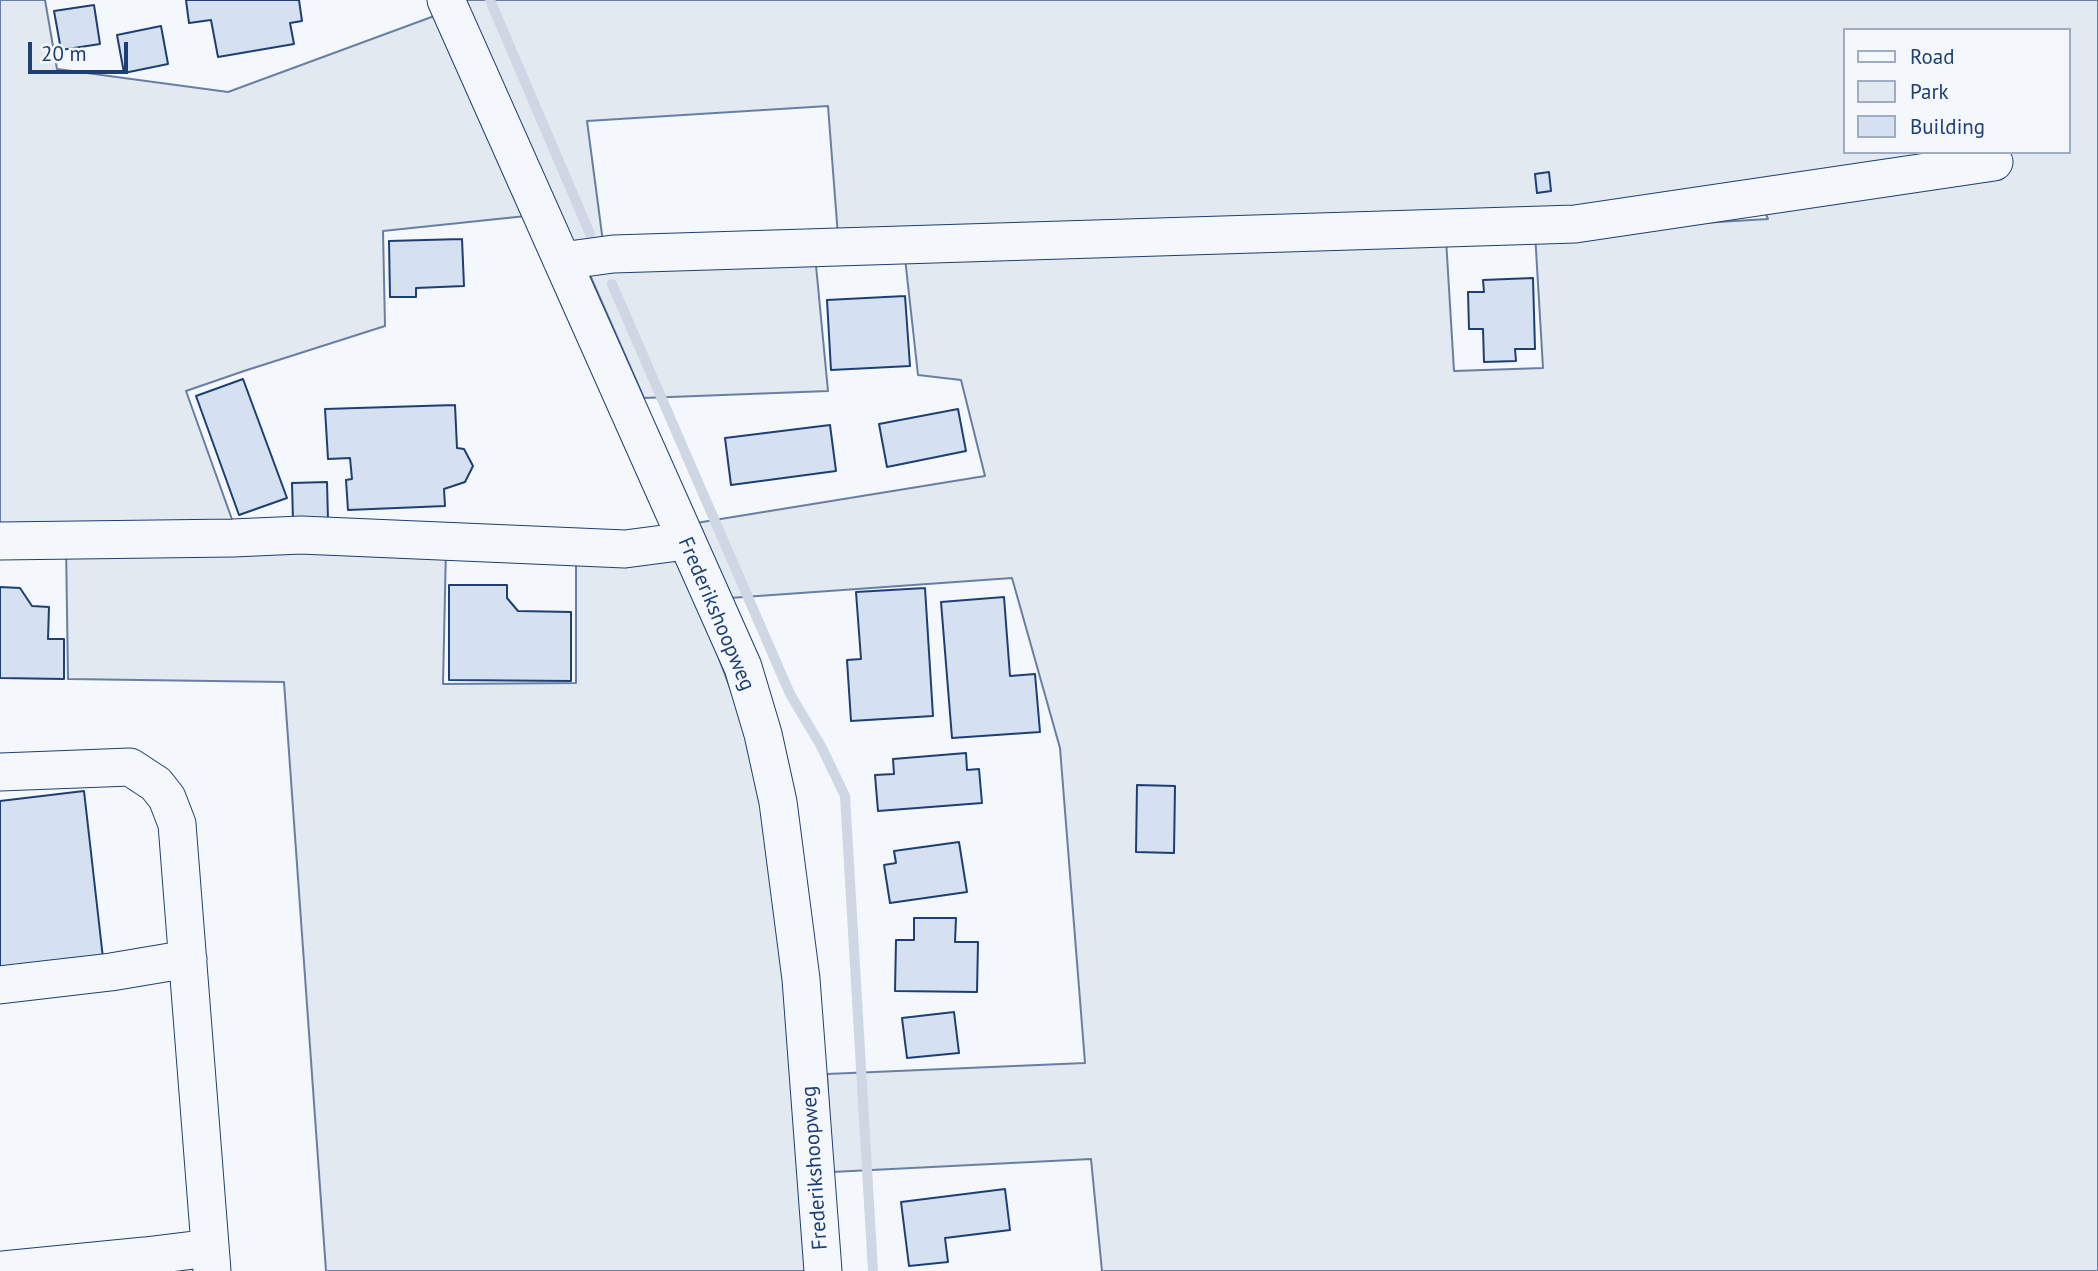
<!DOCTYPE html>
<html>
<head>
<meta charset="utf-8">
<style>
  body { margin:0 }
  #map { position:relative; width:2098px; height:1271px; overflow:hidden; background:#f4f7fb; font-family:"PT Sans",sans-serif }
  canvas { display:block }
  .legend { position:absolute; left:1843px; top:28px; width:228px; height:126px; box-sizing:border-box; background:#f4f7fb; border:2px solid #9eadc5; margin:0; padding:9px 12px; list-style:none; font-size:21px; color:#1d3f73 }
  .legend li { display:flex; align-items:center; gap:14px; height:35px }
  .legend b { width:35px; border:2px solid #9eadc5 }
  .scale { position:absolute; left:28px; top:42px; width:100px; height:32px; box-sizing:border-box; border:4px solid #1d3f73; border-top:0; padding-left:9px; font-size:21px; line-height:24px; white-space:nowrap; color:#1d3f73; -webkit-text-stroke:5px #f4f7fb; paint-order:stroke }
</style>
</head>
<body>
<div id="map">
<canvas width="2098" height="1271"></canvas>
<ul class="legend">
<li><b style="height:9px;background:#f4f7fb"></b>Road</li>
<li><b style="height:19px;background:#e3e9f0"></b>Park</li>
<li><b style="height:19px;background:#d5e0f0"></b>Building</li>
</ul>
<div class="scale">20 m</div>
</div>
<script>
const ctx = document.querySelector('canvas').getContext('2d');
ctx.lineJoin = 'round';
function fill(path, color) { ctx.fillStyle = color; ctx.fill(path, 'evenodd'); }
const toPath = rows => new Path2D(rows.map(r => 'M' + r).join(''));
function trace(path, color, width, dash) { ctx.strokeStyle = color; ctx.lineWidth = width; ctx.lineCap = dash ? 'butt' : 'round'; ctx.setLineDash(dash || []); ctx.stroke(path); }
function label(font, color, halo, rows, align = 'center') {
  ctx.font = font + ' "PT Sans",sans-serif'; ctx.lineWidth = 5; ctx.setLineDash([]); ctx.textBaseline = 'middle'; ctx.strokeStyle = halo; ctx.fillStyle = color; for (const [text, x, y, turn = 0] of rows) {
    ctx.save(); ctx.translate(x, y); ctx.rotate((+turn || 0) * Math.PI / 180); ctx.textAlign = isNaN(turn) ? turn : align; if (halo) ctx.strokeText(text, 0, 0); ctx.fillText(text, 0, 0); ctx.restore();
  }
}
const green = toPath([
  [0,0,45,0,57,69,228,92,437,15,526,216,383,231,385,326,244,371,186,391,234,525,0,528,0,0],
  [463,0,2098,0,2098,1271,1102,1271,1091,1159,832,1172,827,1074,1085,1063,1060,748,1012,578,730,598,696,523,985,476,961,380,918,375,905,258,1446,239,1454,371,1543,368,1535,233,1768,219,1759,199,838,236,828,106,587,121,603,242,575,252,463,0],
  [1844,30,2068,30,2068,152,1844,152,1844,30],
  [815,255,828,391,644,398,590,275,619,261,815,255],
  [66,544,446,548,443,684,576,683,576,561,678,549,746,731,765,803,788,978,810,1271,326,1271,284,682,68,679,66,544]
]);
fill(green, '#e3e9f0');
trace(green, '#687fa3', 2);
trace(toPath([
  [490,0,590,234],
  [612,284,790,694,821,746,845,796,873,1271]
]), '#cfd7e4', 10);
const building = toPath([
  [186,0,299,0,302,21,290,23,294,44,218,57,211,20,189,23,186,0],
  [94,5,100,44,61,50,54,11,94,5],
  [161,26,168,64,124,73,117,35,161,26],
  [1549,172,1551,191,1537,193,1535,174,1549,172],
  [462,239,464,286,416,288,416,297,390,297,389,241,462,239],
  [1533,278,1535,349,1515,349,1516,361,1484,362,1483,329,1469,329,1468,292,1484,292,1483,280,1533,278],
  [905,296,910,366,831,370,827,300,905,296],
  [243,379,287,498,239,515,196,396,243,379],
  [455,405,457,448,464,449,473,466,465,482,444,489,445,506,348,510,346,480,352,479,350,458,328,459,325,409,455,405],
  [958,409,966,451,887,467,879,424,958,409],
  [830,425,836,471,731,485,725,438,830,425],
  [327,482,328,520,293,521,292,483,327,482],
  [449,585,507,585,507,598,518,611,571,612,571,681,449,680,449,585],
  [0,587,20,588,32,606,49,607,48,639,64,639,64,679,0,678,0,587],
  [925,588,933,716,851,721,847,660,861,659,856,592,925,588],
  [1004,597,1010,676,1035,674,1040,732,952,738,941,602,1004,597],
  [966,753,967,770,979,769,982,803,878,811,875,775,894,774,893,759,966,753],
  [1137,785,1175,786,1174,853,1136,852,1137,785],
  [84,791,104,967,0,979,0,801,84,791],
  [959,842,967,892,890,903,884,865,896,863,894,851,959,842],
  [914,918,956,918,955,942,978,942,977,992,895,991,896,940,914,940,914,918],
  [954,1012,959,1053,907,1058,902,1018,954,1012],
  [1005,1189,1010,1230,945,1238,948,1262,909,1266,901,1202,1005,1189]
]);
fill(building, '#d5e0f0');
trace(building, '#1d3f73', 2);
const minor = toPath([
  [446,0,743,667,763,734,778,802,801,979,823,1271],
  [562,261,613,254,1575,224,1994,162],
  [0,541,233,538,301,535,625,549,686,541],
  [0,772,130,767,156,784,167,798,177,824,212,1271],
  [0,985,111,972,188,959],
  [145,1256,210,1248],
  [3,1270,145,1256,146,1271]
]);
trace(minor, '#1d3f73', 39);
trace(minor, '#f4f7fb', 37);
label('21px', '#1d3f73', '#f4f7fb', [
  ["Frederikshoopweg",716,614,67],
  ["Frederikshoopweg",815,1168,-94]
]);
</script>
</body>
</html>
